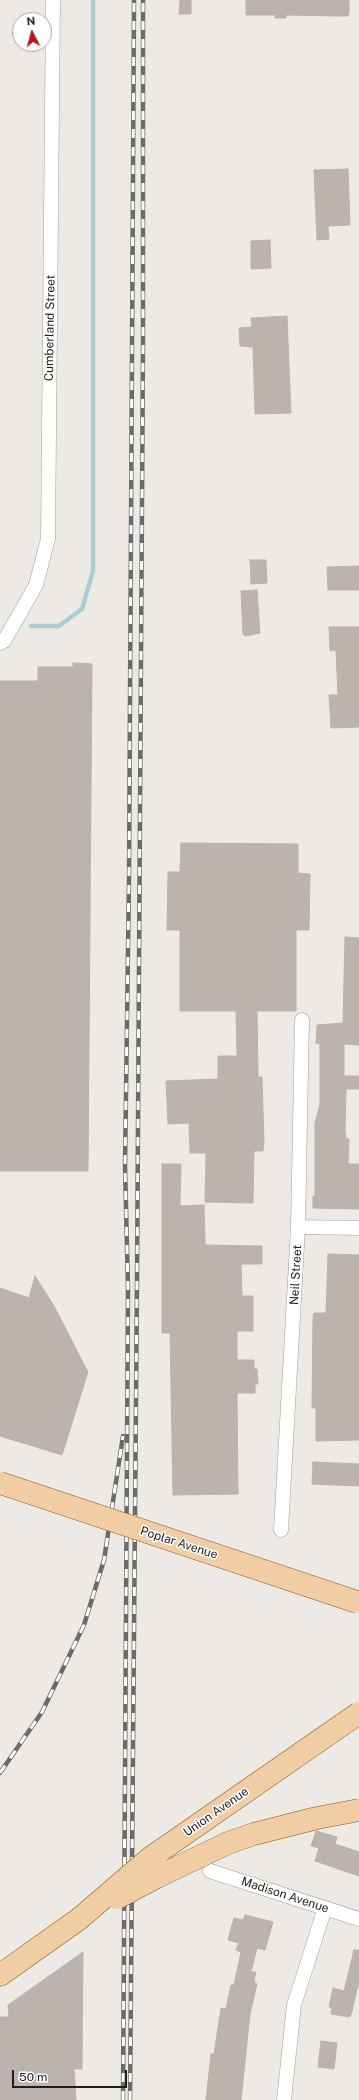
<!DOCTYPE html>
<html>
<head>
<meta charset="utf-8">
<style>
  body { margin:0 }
  #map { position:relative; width:359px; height:2100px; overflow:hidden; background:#edeae5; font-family:"Public Sans",sans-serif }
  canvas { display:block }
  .north { position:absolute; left:12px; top:12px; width:40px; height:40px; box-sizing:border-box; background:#fff; border:1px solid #a5a5a5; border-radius:50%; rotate:354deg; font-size:11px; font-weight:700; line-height:16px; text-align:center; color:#1d1d1d }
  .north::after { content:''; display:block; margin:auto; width:14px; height:18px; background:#b4171f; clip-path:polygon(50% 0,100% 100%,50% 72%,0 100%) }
  .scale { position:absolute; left:12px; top:2070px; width:115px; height:18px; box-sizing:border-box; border:2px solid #1d1d1d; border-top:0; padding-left:5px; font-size:12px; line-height:14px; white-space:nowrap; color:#1d1d1d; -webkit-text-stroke:3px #fff; paint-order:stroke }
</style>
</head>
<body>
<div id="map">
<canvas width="359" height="2100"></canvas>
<div class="north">N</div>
<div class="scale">50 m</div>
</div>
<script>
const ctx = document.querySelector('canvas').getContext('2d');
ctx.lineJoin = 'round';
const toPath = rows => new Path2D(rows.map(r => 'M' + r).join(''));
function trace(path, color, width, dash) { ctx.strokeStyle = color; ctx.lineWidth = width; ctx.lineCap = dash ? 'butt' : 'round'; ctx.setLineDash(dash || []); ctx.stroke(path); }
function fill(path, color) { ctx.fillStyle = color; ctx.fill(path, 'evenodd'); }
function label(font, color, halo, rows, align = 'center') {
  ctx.font = font + ' "Public Sans",sans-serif'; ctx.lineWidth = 3; ctx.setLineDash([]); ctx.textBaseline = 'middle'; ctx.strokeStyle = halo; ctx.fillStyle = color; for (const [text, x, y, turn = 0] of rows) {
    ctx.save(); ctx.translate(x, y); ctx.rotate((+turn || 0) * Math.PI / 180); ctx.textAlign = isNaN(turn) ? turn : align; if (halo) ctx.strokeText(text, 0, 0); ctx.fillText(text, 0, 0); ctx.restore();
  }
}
trace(toPath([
  [31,626,59,626,82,609,93,571,93,0]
]), '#aaced6', 4.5);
const building = toPath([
  [180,0,191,0,191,14,179,14,180,0],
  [246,0,349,0,349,12,348,16,337,16,286,15,286,18,275,18,275,15,246,15,246,0],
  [348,169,350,225,328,226,329,239,317,240,314,170,348,169],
  [270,240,271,268,251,269,251,241,270,240],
  [287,316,291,413,255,414,253,347,240,346,239,328,252,327,251,318,287,316],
  [250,560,266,560,267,583,251,584,250,560],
  [359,566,359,590,328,590,327,567,359,566],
  [257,590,260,633,245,636,243,634,241,591,257,590],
  [329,627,359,627,359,727,331,728,329,695,338,695,336,650,330,651,329,627],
  [73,663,92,664,88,1171,0,1171,0,681,38,681,38,667,73,667,73,663],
  [181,843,298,844,298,873,310,874,309,930,296,930,296,1011,257,1011,258,1077,262,1077,264,1143,263,1151,254,1151,253,1203,205,1202,206,1153,190,1153,189,1123,168,1124,166,1081,218,1079,218,1056,237,1056,236,1011,180,1011,180,930,167,930,168,872,180,872,181,843],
  [345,937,359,938,359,1045,344,1044,344,1076,359,1076,359,1089,346,1089,345,1130,346,1139,349,1139,348,1164,359,1164,359,1209,313,1208,313,1196,315,1196,315,1123,320,1104,320,1044,316,1043,317,1025,343,1023,345,937],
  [162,1164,181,1164,180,1206,204,1205,205,1245,262,1246,262,1264,241,1264,242,1296,253,1296,253,1331,237,1331,237,1360,254,1360,254,1369,257,1369,258,1384,255,1384,255,1393,237,1393,238,1494,173,1495,170,1333,162,1333,162,1164],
  [328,1254,359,1255,359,1440,316,1441,316,1408,312,1408,313,1317,314,1313,326,1313,328,1254],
  [35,1276,54,1306,88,1372,62,1455,0,1436,0,1288,29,1298,35,1276],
  [313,1462,359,1464,359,1486,312,1484,313,1462],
  [316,1831,337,1837,335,1844,359,1852,359,1876,315,1861,319,1848,311,1846,316,1831],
  [245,1915,273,1922,265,1950,257,1948,251,1972,256,1972,254,1980,255,1983,257,1984,250,2014,241,2100,206,2100,211,2054,214,2054,221,2008,226,2009,231,1985,234,1985,241,1952,236,1950,239,1943,228,1940,230,1932,234,1918,243,1920,245,1915],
  [354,1950,359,1950,359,1981,351,2015,349,2017,331,2014,332,2008,329,2007,333,1988,344,1991,354,1950],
  [83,1952,82,2069,74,2069,76,2100,0,2100,0,2017,9,2017,8,2005,83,1952],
  [321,2041,337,2043,334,2069,318,2067,321,2041]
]);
fill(building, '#bab3ae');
trace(building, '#bdb1a9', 1);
const minor = toPath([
  [0,643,4,641,36,585,48,539,53,0],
  [298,1227,359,1228],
  [281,1530,298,1227,302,1020],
  [210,1871,359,1919],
  [284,2100,294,2005,325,1908]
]);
const primary = toPath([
  [0,1975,79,1919]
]);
trace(minor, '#9e9e9e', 15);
trace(primary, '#865911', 23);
trace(minor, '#fff', 14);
trace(primary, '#f1cda6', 22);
const rail = toPath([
  [0,1773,42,1712,84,1625,104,1560,123,1436],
  [123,2100,128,1288,125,1166,129,878,134,0],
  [130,2100,137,1281,143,344,143,0]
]);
trace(rail, '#6b6b6b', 4.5);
trace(rail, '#fff', 3, [9]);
const primaryBridge = toPath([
  [0,1483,357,1602],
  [117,1898,157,1877,228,1843,254,1834,317,1818,359,1810],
  [79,1919,150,1858,359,1713]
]);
trace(primaryBridge, '#865911', 23, []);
trace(primaryBridge, '#f1cda6', 22);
label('12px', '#1d1d1d', '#fff', [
  ["Cumberland Street",50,328,-89],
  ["Neil Street",296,1275,-87],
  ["Poplar Avenue",179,1543,18],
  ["Union Avenue",216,1812,-35],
  ["Madison Avenue",285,1895,18]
]);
</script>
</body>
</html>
